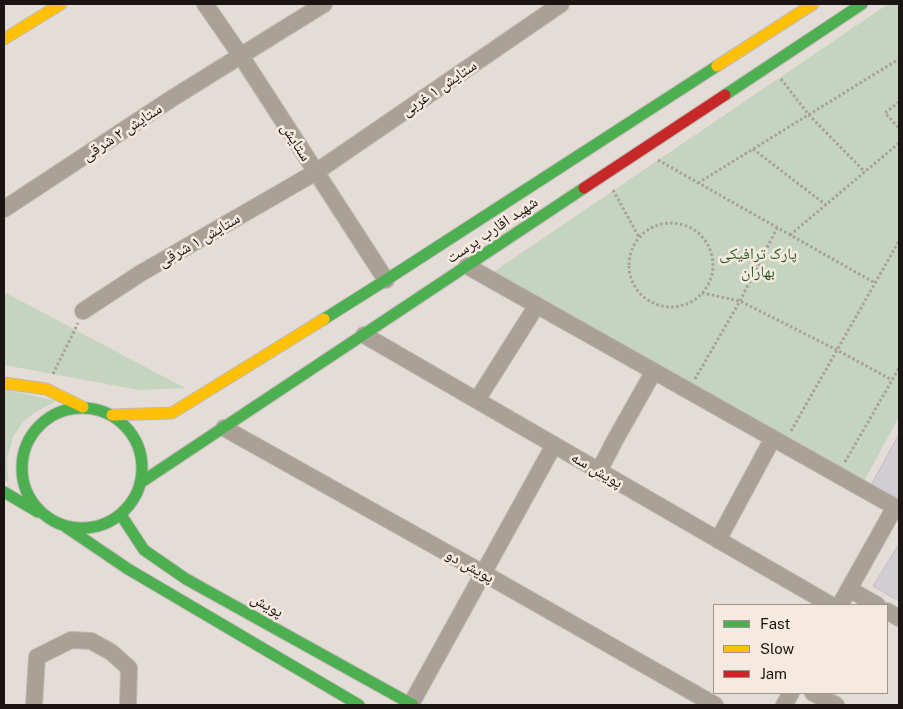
<!DOCTYPE html>
<html>
<head>
<meta charset="utf-8">
<style>
  body { margin:0 }
  #map { position:relative; width:903px; height:709px; overflow:hidden; background:#e4ddd7; font-family:"Public Sans",sans-serif }
  canvas { display:block }
  .frame { position:absolute; inset:0; border:5px solid #1a1512; pointer-events:none }
  .legend { position:absolute; left:713px; top:604px; width:175px; height:90px; box-sizing:border-box; background:#f6e9df; border:1px solid #9e948d; margin:0; padding:6px 9px; list-style:none; font-size:15px; color:#1a1512 }
  .legend li { display:flex; align-items:center; gap:10px; height:25px }
  .legend b { width:25px; border:1px solid #9e948d }
</style>
</head>
<body>
<div id="map">
<canvas width="903" height="709"></canvas>
<div class="frame"></div>
<ul class="legend">
<li><b style="height:6px;background:#4caf50"></b>Fast</li>
<li><b style="height:6px;background:#ffc107"></b>Slow</li>
<li><b style="height:6px;background:#c62828"></b>Jam</li>
</ul>
</div>
<script>
const ctx = document.querySelector('canvas').getContext('2d');
ctx.lineJoin = 'round';
function fill(path, color) { ctx.fillStyle = color; ctx.fill(path, 'evenodd'); }
const toPath = rows => new Path2D(rows.map(r => 'M' + r).join(''));
function trace(path, color, width, dash) { ctx.strokeStyle = color; ctx.lineWidth = width; ctx.lineCap = dash ? 'butt' : 'round'; ctx.setLineDash(dash || []); ctx.stroke(path); }
function label(font, color, halo, rows, align = 'center') {
  ctx.font = font + ' "Public Sans","Noto Naskh Arabic",sans-serif'; ctx.lineWidth = 5; ctx.setLineDash([]); ctx.textBaseline = 'middle'; ctx.strokeStyle = halo; ctx.fillStyle = color; for (const [text, x, y, turn = 0] of rows) {
    ctx.save(); ctx.translate(x, y); ctx.rotate((+turn || 0) * Math.PI / 180); ctx.textAlign = isNaN(turn) ? turn : align; if (halo) ctx.strokeText(text, 0, 0); ctx.fillText(text, 0, 0); ctx.restore();
  }
}
fill(toPath([
  [888,4,899,4,899,417,863,483,486,277],
  [4,292,185,388,139,390,4,365],
  [4,389,56,401,34,413,24,421,13,437,7,459,8,482,4,480]
]), '#c5d4be');
const building = toPath([
  [899,434,899,498,870,487,899,434],
  [899,544,899,601,873,586,899,544]
]);
fill(building, '#d2cdd3');
trace(building, '#c2bebe', 1);
const street = toPath([
  [205,4,241,56,386,280],
  [4,209,171,99,324,4],
  [467,266,895,507,840,605],
  [83,311,141,273,316,172,561,4],
  [364,335,831,605],
  [477,400,537,305],
  [224,428,483,573,715,705],
  [599,471,615,440,654,371],
  [718,540,773,438],
  [849,589,877,605],
  [887,611,899,618],
  [813,693,836,705],
  [411,704,554,445],
  [34,705,37,657,71,640,91,641,111,652,129,668,128,705],
  [784,705,791,693]
]);
const fast = toPath([
  [725,95,862,4],
  [324,319,386,280,717,66],
  '22 468a60 60 0 1 1 120 0a60 60 0 1 1-120 0Z',
  [140,483,584,188],
  [4,492,38,512],
  [121,515,144,550,186,579,413,705],
  [66,527,128,569,359,705]
]);
const slow = toPath([
  [4,39,61,4],
  [717,66,813,4],
  [4,383,46,389,83,407],
  [112,415,172,413,324,319]
]);
const jam = toPath([
  [584,188,725,95]
]);
trace(street, '#bfb9b4', 18);
trace(fast, '#bfb9b4', 13);
trace(slow, '#bfb9b4', 13);
trace(jam, '#bfb9b4', 13);
trace(toPath([
  [781,79,809,115,865,172],
  [899,102,885,113,899,128],
  [753,149,826,205],
  [658,160,875,283],
  [698,183,899,59],
  [613,190,639,237],
  '629 265a42 42 0 1 1 84 0a42 42 0 1 1-84 0Z',
  [790,235,899,143],
  [702,293,740,301,837,350,892,380],
  [53,374,78,323],
  [695,379,740,301,777,228],
  [791,431,899,241],
  [845,462,899,368]
]), '#a8a199', 3, [2.5, 2.5]);
trace(street, '#a9a195', 16);
trace(fast, '#4caf50', 11);
trace(slow, '#ffc107', 11);
trace(jam, '#c62828', 11);
label('16px', '#1a1512', '#f6e9df', [
  ["ستایش ۱ غربی",439,88,-34],
  ["ستایش ۲ شرقی",122,132,-33],
  ["ستایش",296,142,57],
  ["شهید اقارب پرست",492,230,-34],
  ["ستایش ۱ شرقی",199,240,-30],
  ["پویش سه",597,470,30],
  ["پویش دو",470,566,29],
  ["پویش",267,605,29]
]);
label('16px', '#275c26', '#f6e9df', [
  ["پارک ترافیکی",758,254],
  ["بهاران",758,272]
]);
</script>
</body>
</html>
